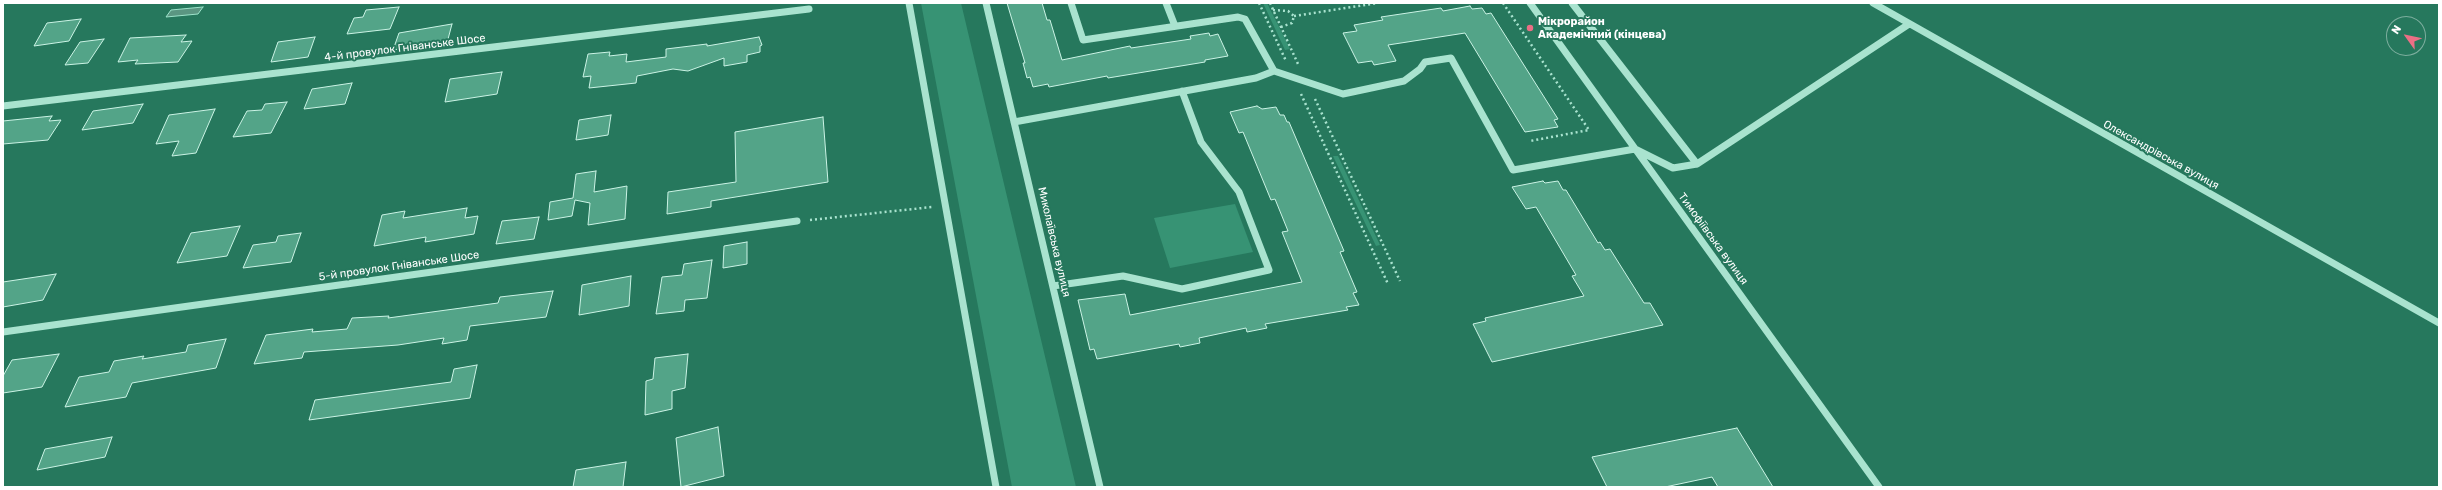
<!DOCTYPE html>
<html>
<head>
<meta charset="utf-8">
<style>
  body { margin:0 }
  #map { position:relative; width:2442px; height:490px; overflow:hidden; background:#26785d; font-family:Rubik,sans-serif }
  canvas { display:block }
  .frame { position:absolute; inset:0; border:4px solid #fff; pointer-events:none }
  .north { position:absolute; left:2386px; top:16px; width:40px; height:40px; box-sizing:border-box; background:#26785d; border:1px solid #7dae9e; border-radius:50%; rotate:303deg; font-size:11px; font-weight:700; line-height:16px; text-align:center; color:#fff }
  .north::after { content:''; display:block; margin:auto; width:14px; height:18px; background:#eb6f85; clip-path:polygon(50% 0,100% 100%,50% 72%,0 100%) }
</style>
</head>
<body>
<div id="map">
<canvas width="2442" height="490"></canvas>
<div class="frame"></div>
<div class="north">N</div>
</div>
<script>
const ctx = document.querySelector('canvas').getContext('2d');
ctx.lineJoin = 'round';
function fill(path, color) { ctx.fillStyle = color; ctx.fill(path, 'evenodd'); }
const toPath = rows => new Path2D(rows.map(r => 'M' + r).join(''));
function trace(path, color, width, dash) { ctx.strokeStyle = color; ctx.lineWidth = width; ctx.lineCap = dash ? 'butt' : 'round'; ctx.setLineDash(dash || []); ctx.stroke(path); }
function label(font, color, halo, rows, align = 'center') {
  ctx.font = font + ' Rubik,sans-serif'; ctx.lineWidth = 4; ctx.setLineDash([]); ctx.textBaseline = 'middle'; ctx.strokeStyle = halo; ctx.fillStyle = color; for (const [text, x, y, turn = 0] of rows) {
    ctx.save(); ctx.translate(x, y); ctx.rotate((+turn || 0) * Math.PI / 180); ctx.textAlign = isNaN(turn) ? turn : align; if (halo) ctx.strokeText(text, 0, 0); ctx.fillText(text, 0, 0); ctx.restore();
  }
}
fill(toPath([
  [921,3,961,3,1076,487,1012,487],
  [1263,3,1267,3,1290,49,1285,50],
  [1333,156,1338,156,1380,245,1376,246],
  [1235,204,1253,252,1170,268,1154,218]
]), '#379374');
const water = toPath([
  [203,7,198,14,166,17,171,10,203,7]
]);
fill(water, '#5b9682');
trace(water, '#9de3ca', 1);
const building = toPath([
  [1007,3,1042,3,1047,20,1050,20,1062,60,1130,46,1131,48,1191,39,1190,36,1209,33,1210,36,1218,34,1228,56,1205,60,1205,62,1108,78,1107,76,1049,87,1048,84,1033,87,1030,77,1027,78,1023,63,1025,63,1007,3],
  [1470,6,1472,9,1482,8,1486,14,1491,13,1558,119,1554,120,1558,127,1525,132,1465,33,1388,45,1396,61,1374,65,1372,61,1358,63,1343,33,1357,31,1354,25,1383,20,1381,17,1441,8,1443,11,1470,6],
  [399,7,390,29,347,34,354,18,363,17,366,10,399,7],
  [81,19,69,41,34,46,47,23,81,19],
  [452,24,447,43,393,50,399,33,452,24],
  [186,35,181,42,192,41,178,62,135,64,138,60,118,62,130,38,186,35],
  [315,37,308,57,271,62,278,42,315,37],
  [759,37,762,45,760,46,760,52,747,55,747,62,724,66,724,58,688,71,673,69,637,76,636,83,589,88,591,76,583,77,588,54,610,52,609,56,627,54,626,62,666,57,666,49,707,44,707,46,759,37],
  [104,39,88,63,65,65,80,42,104,39],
  [502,72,497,94,445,102,450,79,502,72],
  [352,83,345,104,304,109,312,89,352,83],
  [287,102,271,133,233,137,247,111,262,110,265,104,287,102],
  [143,104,133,123,82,130,93,111,143,104],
  [1257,106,1262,109,1276,107,1280,115,1284,115,1287,122,1289,122,1344,251,1340,252,1357,292,1353,293,1359,305,1346,307,1348,310,1265,324,1267,328,1247,332,1246,328,1199,338,1200,343,1180,347,1179,344,1097,359,1094,349,1090,350,1078,300,1125,294,1130,315,1302,282,1282,232,1288,231,1275,199,1271,200,1243,132,1239,133,1230,112,1257,106],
  [215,109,196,153,172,156,179,141,156,144,169,115,215,109],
  [611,115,608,135,576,140,579,120,611,115],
  [52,116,49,121,61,120,48,140,3,144,3,121,52,116],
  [823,117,828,182,711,201,711,207,667,214,668,192,736,182,735,132,823,117],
  [596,171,594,192,627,186,625,219,588,225,590,203,575,200,572,216,548,220,550,202,573,198,576,174,596,171],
  [1543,181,1545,183,1558,181,1563,190,1566,190,1598,243,1600,242,1605,250,1610,249,1644,303,1650,303,1663,325,1492,362,1473,324,1486,321,1485,318,1584,296,1572,276,1576,275,1536,207,1526,209,1512,187,1543,181],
  [467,208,465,218,478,216,474,234,425,242,426,237,374,246,382,215,405,211,403,218,467,208],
  [539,217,534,239,496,244,502,221,539,217],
  [240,226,227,256,177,263,191,233,240,226],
  [301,233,291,262,243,268,253,245,276,242,278,236,301,233],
  [747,242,747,264,723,268,724,246,747,242],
  [712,260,707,298,685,300,684,311,656,314,662,277,682,275,684,264,712,260],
  [56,274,43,300,3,307,3,282,56,274],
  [631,276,629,306,579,315,582,285,631,276],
  [553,291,546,317,470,326,467,340,442,344,444,338,398,345,304,352,302,358,254,364,266,335,313,329,312,332,347,329,352,318,389,316,388,318,498,303,500,297,553,291],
  [226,339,216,368,132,383,126,397,65,407,79,377,109,372,114,361,144,356,142,359,186,352,188,345,226,339],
  [59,354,42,387,3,393,3,376,12,360,59,354],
  [688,354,685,388,672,391,672,409,645,415,646,381,653,379,655,358,688,354],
  [477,365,470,398,309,420,315,400,451,382,454,369,477,365],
  [718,427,724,476,681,487,676,438,718,427],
  [1737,428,1773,487,1718,487,1712,477,1665,487,1607,487,1592,457,1737,428],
  [112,437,105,457,37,470,45,449,112,437],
  [626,462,623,487,573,487,576,470,626,462]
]);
fill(building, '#53a488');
trace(building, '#cbf3e5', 1);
trace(toPath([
  [1259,3,1286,61],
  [1270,3,1298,64],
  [1503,3,1589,130,1530,141],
  [1273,10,1288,11,1294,16,1292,23,1281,27],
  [1294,16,1378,3],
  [1301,94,1388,284],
  [1315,99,1400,281],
  [810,220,932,207]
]), '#a9e3cf', 2.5, [2, 3]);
trace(toPath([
  [909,3,996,487],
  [986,3,1100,487],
  [1071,3,1083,40,1238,17,1245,19,1274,71,1343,94,1404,81,1420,69,1425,62,1451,58,1513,170,1635,149,1673,168,1697,164,1909,24],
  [1166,3,1175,26],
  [1530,3,1879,487],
  [1572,3,1697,164],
  [1873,3,2439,323],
  [3,106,809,9],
  [1014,122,1256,78,1274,71],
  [1053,286,1123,276,1182,289,1269,270,1239,192,1201,142,1182,91],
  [3,332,797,221]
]), '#a9e3cf', 7);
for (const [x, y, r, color] of [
  [1530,28,4,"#eb6f85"]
]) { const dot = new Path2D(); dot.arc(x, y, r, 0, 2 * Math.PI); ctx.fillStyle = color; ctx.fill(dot); trace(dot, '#26785d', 1.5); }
label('bold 11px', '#fff', '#26785d', [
  ["Мікрорайон",1538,22],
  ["Академічний (кінцева)",1538,35]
], 'left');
label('11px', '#fff', '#26785d', [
  ["4-й провулок Гніванське Шосе",405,48,-7],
  ["Олександрівська вулиця",2161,155,29],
  ["Тимофіївська вулиця",1713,239,54],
  ["Миколаївська вулиця",1054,242,77],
  ["5-й провулок Гніванське Шосе",399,266,-8]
]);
</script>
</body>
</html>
